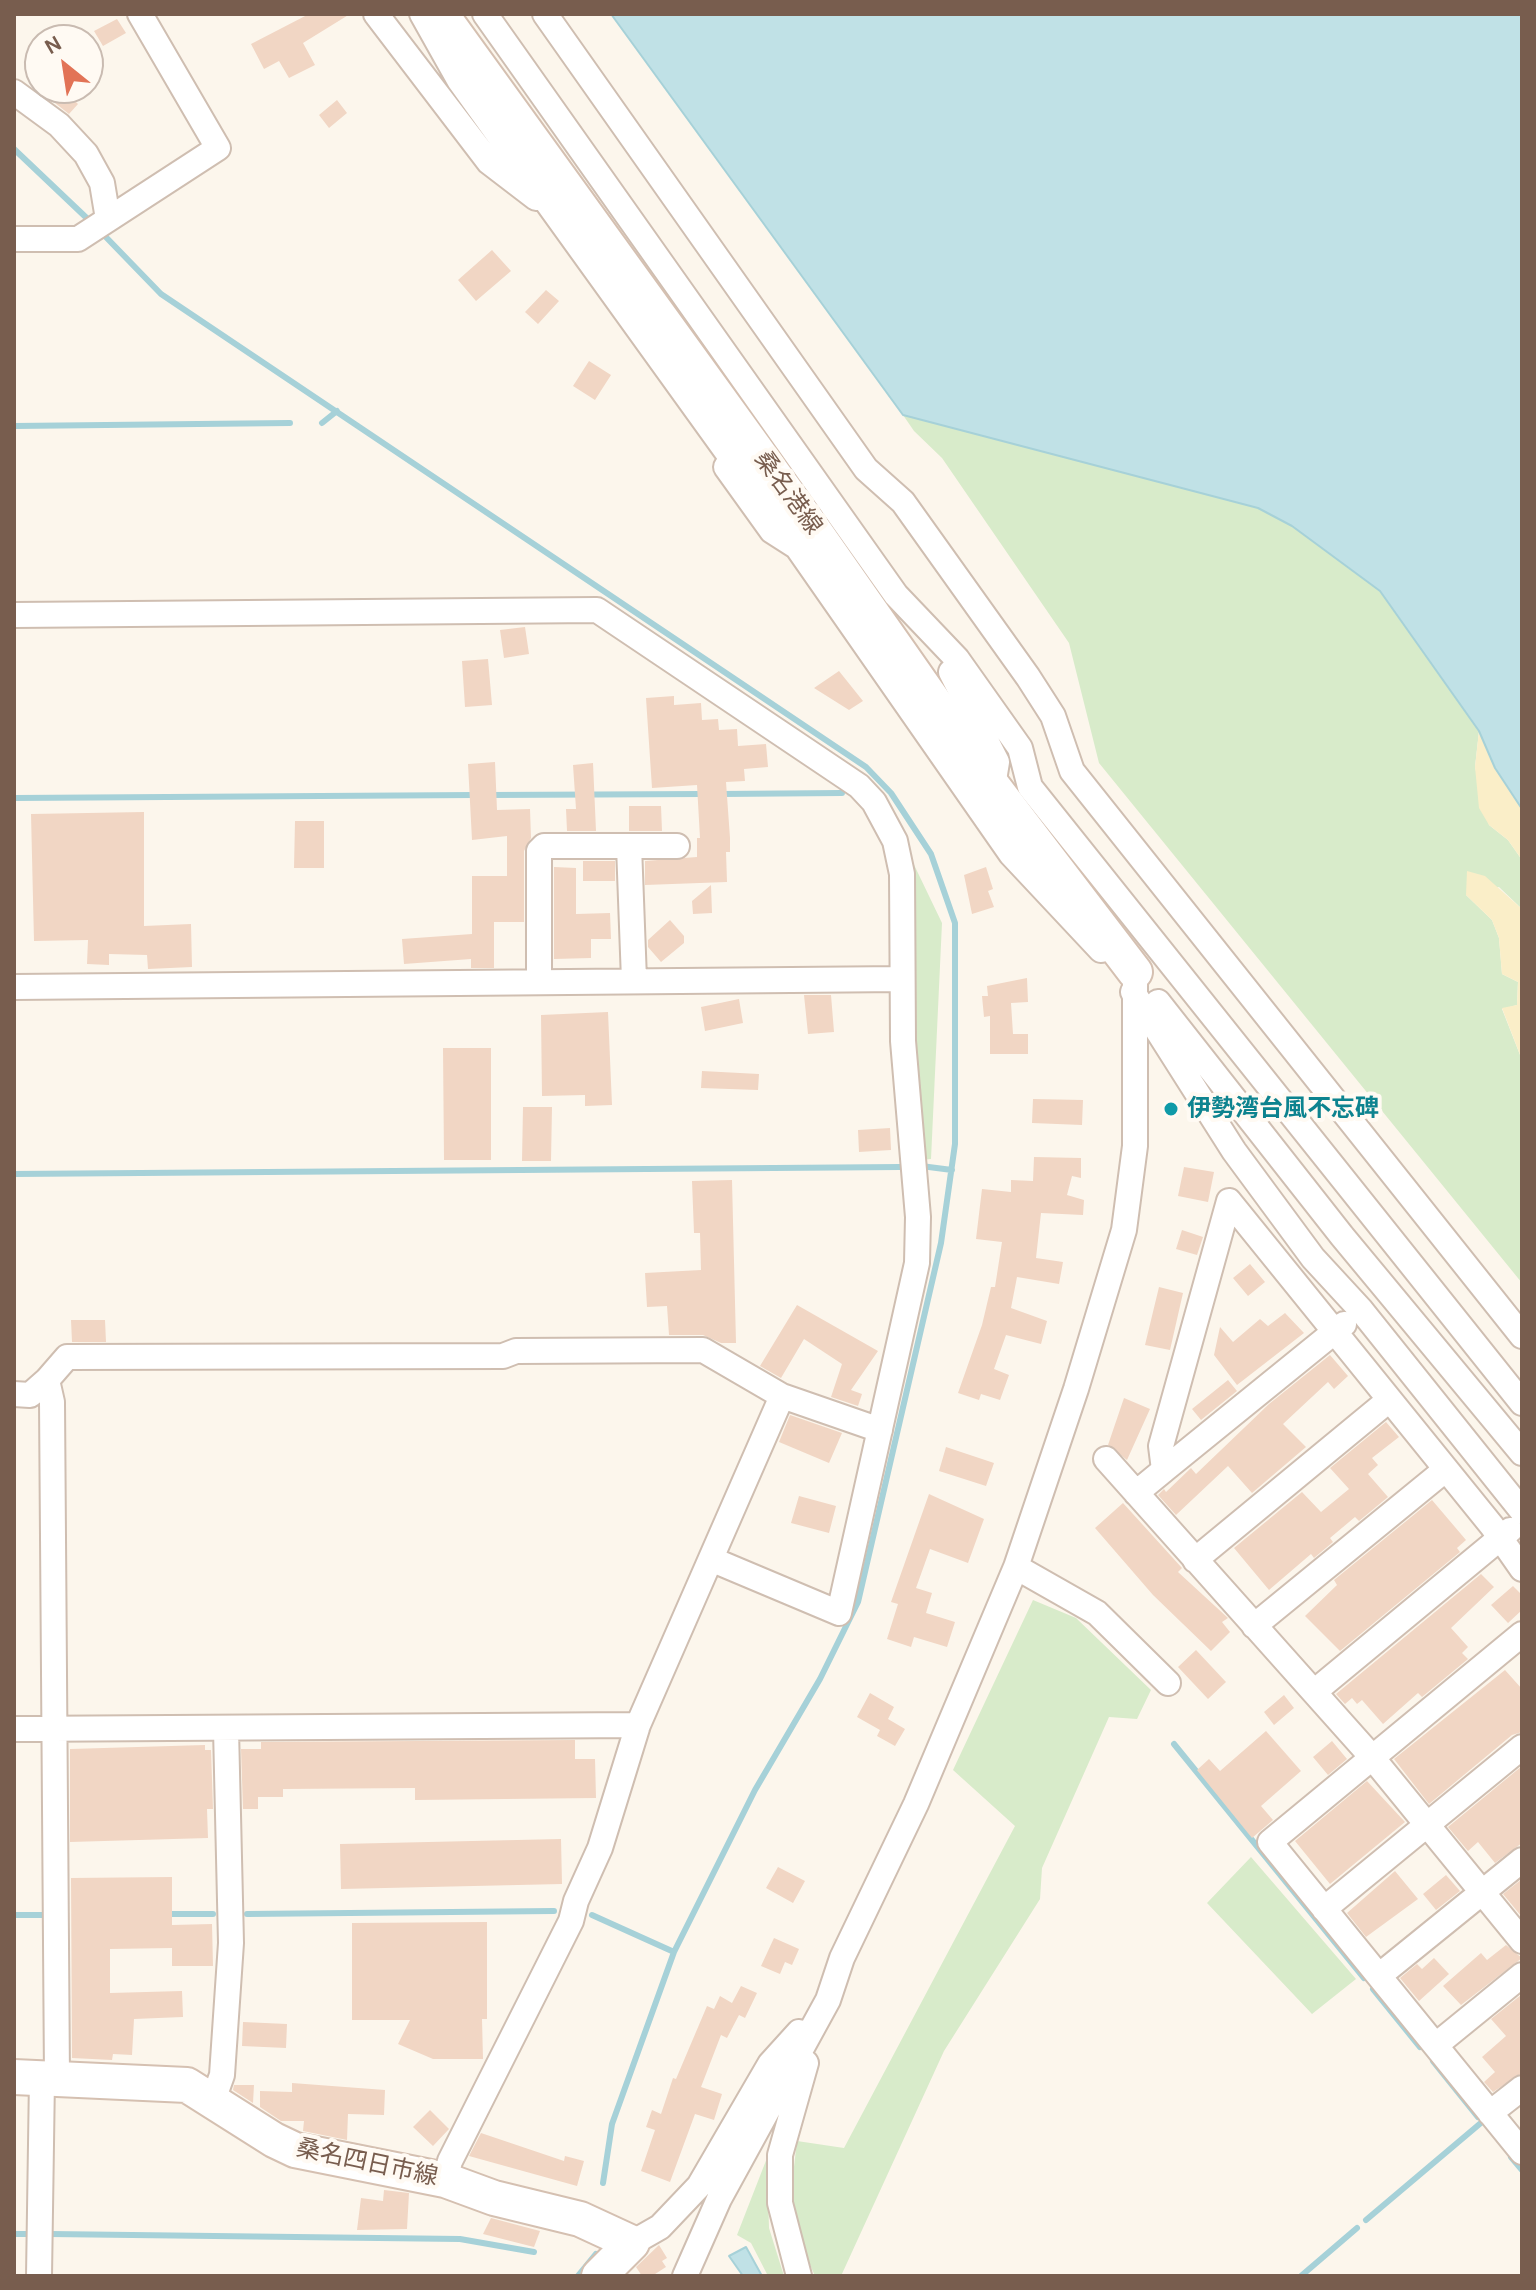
<!DOCTYPE html>
<html>
<head>
<meta charset="utf-8">
<style>
  body { margin:0 }
  #map { position:relative; width:1536px; height:2290px; overflow:hidden; background:#fcf6ec; font-family:Karla,sans-serif }
  canvas { display:block }
  .frame { position:absolute; inset:0; border:16px solid #785d4e; pointer-events:none }
  .north { position:absolute; left:24px; top:24px; width:80px; height:80px; box-sizing:border-box; background:#fffaf3; border:2px solid #c9bbb1; border-radius:50%; rotate:330deg; font-size:22px; font-weight:700; line-height:32px; text-align:center; color:#785d4e }
  .north::after { content:''; display:block; margin:auto; width:28px; height:36px; background:#e27356; clip-path:polygon(50% 0,100% 100%,50% 72%,0 100%) }
</style>
</head>
<body>
<div id="map">
<canvas width="1536" height="2290"></canvas>
<div class="frame"></div>
<div class="north">N</div>
</div>
<script>
const ctx = document.querySelector('canvas').getContext('2d');
ctx.lineJoin = 'round';
function fill(path, color) { ctx.fillStyle = color; ctx.fill(path, 'evenodd'); }
const toPath = rows => new Path2D(rows.map(r => 'M' + r).join(''));
function trace(path, color, width, dash) { ctx.strokeStyle = color; ctx.lineWidth = width; ctx.lineCap = dash ? 'butt' : 'round'; ctx.setLineDash(dash || []); ctx.stroke(path); }
function label(font, color, halo, rows, align = 'center') {
  ctx.font = font + ' Karla,"Noto Sans JP",sans-serif'; ctx.lineWidth = 8; ctx.setLineDash([]); ctx.textBaseline = 'middle'; ctx.strokeStyle = halo; ctx.fillStyle = color; for (const [text, x, y, turn = 0] of rows) {
    ctx.save(); ctx.translate(x, y); ctx.rotate((+turn || 0) * Math.PI / 180); ctx.textAlign = isNaN(turn) ? turn : align; if (halo) ctx.strokeText(text, 0, 0); ctx.fillText(text, 0, 0); ctx.restore();
  }
}
fill(toPath([
  [903,415,1258,508,1292,526,1380,591,1479,731,1475,767,1489,825,1508,840,1522,860,1522,909,1499,887,1466,895,1492,920,1499,938,1502,974,1518,982,1517,1005,1502,1009,1522,1060,1522,1283,1099,763,1069,643,942,458,914,431],
  [905,846,942,923,931,1159,920,1160,912,994,916,958],
  [1033,1600,1076,1618,1151,1690,1137,1719,1109,1717,1042,1868,1040,1899,944,2051,841,2276,815,2276,799,2240,790,2201,797,2141,844,2148,1015,1826,953,1770],
  [1251,1857,1356,1979,1312,2014,1207,1903],
  [767,2158,769,2228,784,2276,768,2276,751,2243,737,2235]
]), '#d8ebca');
fill(toPath([
  [1479,731,1495,768,1522,809,1522,860,1508,840,1489,825,1479,808,1475,767],
  [1467,871,1485,876,1522,909,1522,1060,1502,1008,1517,1005,1518,982,1502,974,1499,938,1492,920,1466,895]
]), '#faeec8');
const water = toPath([
  [611,14,1522,14,1522,809,1495,768,1479,731,1380,591,1292,526,1258,508,903,415,611,14],
  [746,2247,762,2276,743,2276,729,2256,746,2247]
]);
fill(water, '#c0e1e6');
trace(water, '#a6d1d8', 2);
trace(toPath([
  [14,149,93,224],
  [101,232,161,294,866,767,891,793,931,854,955,923,955,1144,941,1243,858,1602,820,1679,755,1790,674,1952,612,2124,603,2183],
  [322,423,337,411],
  [14,426,290,423],
  [722,794,842,793],
  [490,795,702,794],
  [14,798,474,795],
  [921,1166,952,1170],
  [14,1174,900,1167],
  [1174,1744,1364,1978],
  [165,1914,213,1914],
  [247,1914,554,1911],
  [14,1915,43,1915],
  [592,1915,674,1952],
  [1373,1989,1420,2047],
  [1433,2061,1478,2117],
  [1511,2157,1522,2170],
  [1366,2220,1482,2122],
  [14,2234,27,2234],
  [50,2234,460,2239,534,2252],
  [578,2276,596,2254],
  [1301,2276,1357,2228]
]), '#a6d1d8', 6);
fill(toPath([
  [309,14,350,14,303,43,315,65,289,78,279,61,264,69,251,44],
  [117,19,126,33,103,46,94,31],
  [66,92,78,104,69,114,55,103],
  [337,100,347,113,329,128,319,115],
  [492,250,511,271,476,301,458,280],
  [546,290,559,301,538,324,525,312],
  [589,361,611,375,595,400,573,386],
  [525,627,529,654,504,658,500,630],
  [488,659,492,705,465,707,462,661],
  [839,671,863,701,849,710,814,688],
  [674,696,674,705,701,703,702,720,718,719,719,730,737,729,738,746,766,744,768,767,744,769,745,781,726,782,730,838,730,852,726,852,727,882,645,885,645,861,697,857,697,838,700,838,697,785,652,788,646,698],
  [495,762,497,810,530,809,531,838,524,851,524,922,494,922,494,968,471,968,471,959,404,964,402,939,472,934,472,876,507,876,507,836,472,840,468,764],
  [593,763,596,831,567,831,566,809,576,809,573,765],
  [629,806,661,806,662,831,629,831],
  [144,812,144,926,191,924,192,967,148,969,147,955,109,954,109,965,87,964,88,940,34,941,31,814],
  [295,821,324,821,324,868,294,868],
  [583,861,615,861,615,881,583,881],
  [554,867,576,868,576,914,610,913,611,939,591,939,591,958,554,959],
  [986,867,993,889,988,891,994,907,972,914,964,875],
  [711,885,712,913,693,914,692,901],
  [670,920,684,936,684,943,661,962,648,947,648,940],
  [1027,978,1028,1002,1011,1003,1013,1034,1028,1034,1028,1054,990,1054,990,1016,984,1017,982,996,988,996,987,986],
  [804,995,831,995,834,1032,808,1034],
  [739,999,743,1023,705,1031,701,1007],
  [608,1012,612,1105,585,1106,585,1095,542,1096,541,1015],
  [443,1048,491,1048,491,1160,444,1160],
  [702,1071,759,1074,758,1090,701,1088],
  [1033,1099,1083,1100,1082,1125,1032,1123],
  [523,1107,552,1107,551,1161,522,1161],
  [890,1128,891,1150,859,1152,858,1130],
  [1034,1157,1081,1158,1081,1178,1072,1176,1067,1195,1084,1200,1083,1215,1041,1213,1036,1258,1063,1262,1059,1284,1017,1277,1011,1308,1047,1321,1041,1344,1006,1335,994,1369,1009,1375,1000,1400,981,1394,979,1400,958,1393,982,1325,991,1287,995,1287,1002,1242,976,1239,982,1189,1011,1192,1011,1180,1033,1181],
  [1184,1167,1214,1172,1208,1202,1178,1196],
  [732,1180,736,1343,721,1343,703,1335,669,1335,667,1306,647,1307,645,1273,701,1270,700,1233,694,1233,692,1181],
  [1182,1230,1203,1237,1197,1255,1176,1249],
  [1250,1264,1265,1282,1248,1296,1233,1278],
  [1159,1287,1183,1293,1170,1350,1145,1345],
  [797,1305,878,1351,851,1390,862,1394,858,1406,831,1397,842,1364,804,1339,781,1378,760,1366],
  [1285,1313,1304,1333,1237,1385,1214,1355,1220,1327,1233,1342,1260,1319,1268,1326],
  [71,1320,105,1320,106,1342,72,1342],
  [1330,1355,1348,1376,1334,1389,1328,1382,1283,1424,1306,1447,1252,1493,1228,1466,1176,1515,1158,1495,1164,1489,1166,1492,1191,1468,1196,1474,1269,1404],
  [1228,1380,1237,1391,1201,1420,1192,1409],
  [1124,1398,1150,1409,1127,1460,1108,1445],
  [790,1415,842,1433,829,1463,779,1442],
  [1386,1422,1399,1437,1372,1458,1378,1465,1368,1474,1388,1497,1359,1521,1355,1517,1330,1538,1333,1542,1314,1558,1311,1554,1269,1590,1234,1548,1302,1492,1321,1512,1349,1489,1330,1468],
  [946,1447,994,1463,986,1486,939,1471],
  [929,1494,984,1519,968,1563,930,1549,916,1588,932,1593,926,1613,955,1622,947,1647,914,1637,911,1647,887,1639,898,1604,891,1602],
  [799,1496,836,1506,829,1533,791,1523],
  [1432,1500,1466,1540,1457,1548,1460,1552,1340,1651,1305,1616,1337,1585,1334,1580],
  [1123,1503,1182,1568,1178,1572,1228,1618,1222,1622,1230,1632,1211,1651,1153,1595,1095,1528],
  [1481,1574,1494,1587,1451,1628,1468,1647,1462,1653,1468,1659,1422,1697,1418,1693,1383,1724,1362,1700,1357,1704,1352,1698,1345,1704,1336,1694],
  [1513,1586,1522,1595,1522,1610,1508,1623,1491,1605],
  [1196,1650,1226,1682,1208,1699,1178,1667],
  [1505,1670,1522,1689,1522,1732,1512,1735,1429,1804,1394,1759],
  [870,1693,894,1707,888,1719,905,1729,895,1746,877,1736,880,1730,857,1717],
  [1284,1695,1294,1708,1274,1725,1264,1712],
  [1266,1731,1301,1771,1261,1806,1273,1820,1252,1838,1197,1770,1209,1759,1220,1771],
  [575,1740,575,1759,595,1759,596,1798,415,1800,415,1788,283,1789,283,1797,258,1797,258,1809,243,1809,241,1749,261,1749,261,1742],
  [1332,1741,1347,1759,1328,1775,1313,1757],
  [205,1745,205,1750,211,1750,213,1809,207,1809,208,1838,70,1842,70,1749],
  [1522,1766,1522,1843,1495,1863,1478,1842,1468,1851,1448,1827],
  [1367,1781,1405,1822,1330,1884,1295,1841],
  [561,1839,562,1884,341,1889,340,1844],
  [778,1867,805,1881,793,1903,766,1888],
  [1395,1871,1418,1899,1366,1937,1347,1913],
  [1446,1875,1460,1891,1436,1910,1423,1894],
  [172,1877,172,1925,212,1924,213,1966,172,1966,172,1948,110,1949,110,1993,182,1991,183,2017,134,2019,132,2055,113,2054,112,2060,72,2058,71,1878],
  [1522,1879,1522,1917,1503,1894],
  [487,1922,487,2019,482,2019,483,2059,433,2059,398,2044,410,2020,352,2020,352,1923],
  [774,1938,799,1949,792,1965,785,1962,780,1974,761,1966],
  [1506,1945,1522,1958,1461,2005,1443,1986,1481,1953,1487,1960],
  [1434,1958,1449,1974,1419,2001,1400,1978,1417,1964,1422,1969],
  [741,1986,757,1993,745,2018,739,2015,727,2038,721,2035,701,2087,722,2094,714,2120,695,2114,670,2182,641,2171,655,2130,646,2127,652,2110,661,2114,673,2078,676,2079,707,2006,714,2009,720,1996,732,2003],
  [1521,1995,1522,2073,1493,2092,1484,2082,1495,2072,1482,2057,1506,2036,1491,2019],
  [243,2022,287,2024,286,2048,242,2046],
  [292,2083,385,2090,384,2115,348,2114,347,2140,303,2131,304,2121,281,2121,260,2107,260,2091,292,2092],
  [234,2085,254,2085,253,2103,233,2090],
  [430,2110,449,2129,433,2146,413,2127],
  [481,2133,564,2161,565,2156,584,2161,577,2186,469,2156],
  [384,2190,409,2193,407,2229,357,2230,361,2198,383,2201],
  [491,2218,540,2231,534,2247,483,2234],
  [659,2245,667,2258,662,2261,666,2267,652,2276,642,2276,636,2267]
]), '#f1d6c4');
const minor = toPath([
  [376,14,489,162,536,198],
  [422,14,459,80,732,459,785,515,794,519],
  [485,14,896,595,957,659,1020,748,1030,787,1522,1403],
  [545,14,866,469,903,502,1028,677,1053,716,1072,771,1522,1336],
  [14,92,59,125,86,154,102,183,108,219],
  [14,239,78,239,218,148,140,14],
  [732,459,726,467,772,531,797,547,1011,854,1101,950],
  [14,615,597,610,859,786,874,802,895,841,902,874,903,1041,918,1217,917,1263,839,1613,713,1560],
  [951,672,997,762,993,786],
  [629,846,634,980],
  [539,981,539,851,544,846,677,846],
  [14,987,902,979],
  [1133,992,1234,1151,1313,1258,1361,1310,1522,1511],
  [1158,1002,1342,1236,1522,1453],
  [1229,1201,1492,1526,1522,1569],
  [14,1394,30,1395,47,1380],
  [782,1396,880,1430],
  [1106,1459,1371,1756,1522,1941],
  [1164,1470,1344,1324],
  [1136,1493,1164,1470,1161,1446,1229,1201],
  [1195,1560,1389,1400],
  [1016,1567,1097,1613,1168,1683],
  [1254,1626,1445,1470],
  [1522,1634,1270,1842,1522,2152],
  [1314,1692,1510,1530],
  [14,1729,638,1725],
  [1324,1909,1522,1747],
  [1380,1975,1522,1860],
  [1436,2045,1522,1975],
  [57,2079,52,1402,47,1380,67,1357,503,1356,516,1351,703,1350,782,1396,638,1725,600,1848,576,1901,571,1921,450,2161,445,2180],
  [212,2103,222,2075,231,1943,226,1729],
  [1490,2113,1522,2088],
  [632,2243,660,2227,699,2186,770,2064,799,2032],
  [39,2276,42,2078],
  [685,2276,719,2199,828,2000,842,1958,916,1804,1016,1567,1076,1389,1124,1230,1135,1146,1135,972],
  [799,2276,780,2203,780,2155,806,2063]
]);
const secondary = toPath([
  [441,14,811,526,993,786,1135,972],
  [14,2077,187,2085,274,2140,295,2150,445,2180,494,2198,580,2219,632,2243,599,2276]
]);
trace(minor, '#cfbeb1', 28);
trace(secondary, '#d5c0b1', 38);
trace(minor, '#fff', 24);
trace(secondary, '#fff', 34);
for (const [x, y, r, color] of [
  [1171,1109,8,"#0f9aa8"]
]) { const dot = new Path2D(); dot.arc(x, y, r, 0, 2 * Math.PI); ctx.fillStyle = color; ctx.fill(dot); trace(dot, '#fffaf3', 3); }
label('24px', '#785d4e', '#fffaf3', [
  ["桑名港線",788,493,54],
  ["桑名四日市線",367,2163,12]
]);
label('bold 24px', '#0d838f', '#fffaf3', [
  ["伊勢湾台風不忘碑",1187,1109]
], 'left');
</script>
</body>
</html>
